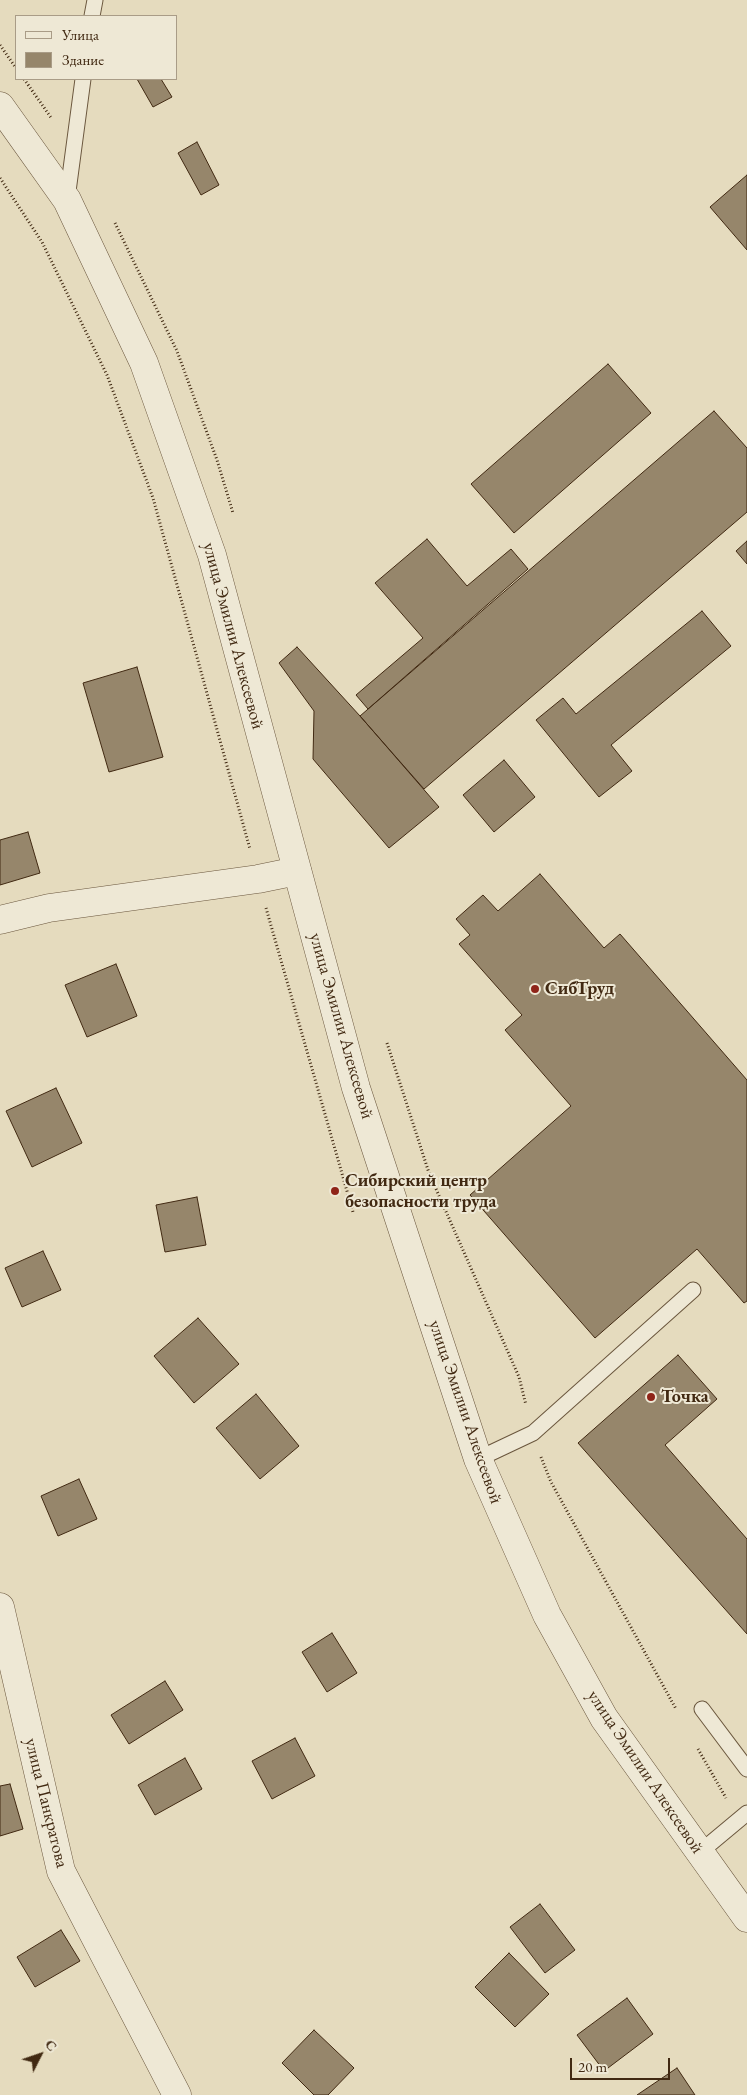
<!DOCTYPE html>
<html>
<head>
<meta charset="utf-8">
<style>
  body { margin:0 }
  #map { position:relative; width:747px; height:2095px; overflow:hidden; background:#e5dbbe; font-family:"EB Garamond",serif }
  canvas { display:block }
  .legend { position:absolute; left:15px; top:15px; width:162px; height:65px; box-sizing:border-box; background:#eee8d5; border:1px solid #a99c87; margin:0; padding:6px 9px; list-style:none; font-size:15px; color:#412912 }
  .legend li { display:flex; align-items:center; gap:10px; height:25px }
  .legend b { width:25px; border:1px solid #a99c87 }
  .north { position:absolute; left:15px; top:2030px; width:50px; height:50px; -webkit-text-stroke:4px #eee8d5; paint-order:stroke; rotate:49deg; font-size:14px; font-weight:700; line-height:20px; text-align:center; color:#412912 }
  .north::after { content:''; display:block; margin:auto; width:18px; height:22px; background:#412912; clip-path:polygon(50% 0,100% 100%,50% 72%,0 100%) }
  .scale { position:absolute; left:570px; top:2058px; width:100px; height:22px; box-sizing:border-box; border:2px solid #412912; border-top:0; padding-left:6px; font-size:15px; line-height:18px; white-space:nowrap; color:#412912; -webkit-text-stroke:4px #eee8d5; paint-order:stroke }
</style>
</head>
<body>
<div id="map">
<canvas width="747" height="2095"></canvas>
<ul class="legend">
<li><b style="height:6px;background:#eee8d5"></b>Улица</li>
<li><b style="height:14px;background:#96866b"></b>Здание</li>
</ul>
<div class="north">С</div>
<div class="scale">20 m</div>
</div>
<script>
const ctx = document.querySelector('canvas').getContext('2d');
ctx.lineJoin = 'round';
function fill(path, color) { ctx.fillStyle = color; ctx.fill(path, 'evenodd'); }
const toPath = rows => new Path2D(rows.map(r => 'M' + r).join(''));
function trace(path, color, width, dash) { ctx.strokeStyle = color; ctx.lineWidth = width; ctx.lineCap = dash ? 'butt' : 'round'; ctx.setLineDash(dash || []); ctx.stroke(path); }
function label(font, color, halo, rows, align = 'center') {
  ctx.font = font + ' "EB Garamond",serif'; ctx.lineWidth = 4; ctx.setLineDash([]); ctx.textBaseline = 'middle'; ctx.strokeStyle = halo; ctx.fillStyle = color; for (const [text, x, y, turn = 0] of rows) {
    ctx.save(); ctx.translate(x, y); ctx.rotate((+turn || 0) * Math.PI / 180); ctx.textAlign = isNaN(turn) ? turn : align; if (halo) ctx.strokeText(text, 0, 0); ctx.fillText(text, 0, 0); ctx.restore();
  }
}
const building = toPath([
  [137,79,161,79,172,97,153,107,137,79],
  [197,142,219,185,201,195,178,153,197,142],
  [747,175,747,250,710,207,747,175],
  [608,364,651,413,514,533,471,484,608,364],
  [714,411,747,448,747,512,424,789,360,716,714,411],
  [427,539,467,586,511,549,528,569,368,709,356,695,423,638,375,583,427,539],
  [747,541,747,564,736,551,747,541],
  [702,611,731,646,611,745,632,771,599,797,536,720,563,698,576,714,702,611],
  [297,647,360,716,439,807,389,848,313,759,314,711,279,663,297,647],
  [137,667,163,757,109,772,83,683,137,667],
  [504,760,535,797,494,832,463,795,504,760],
  [28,832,40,873,0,885,0,840,28,832],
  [540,874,604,948,620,934,747,1080,747,1301,744,1303,697,1249,595,1338,470,1195,571,1106,505,1030,522,1015,459,944,470,935,456,919,483,895,498,911,540,874],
  [116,964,137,1016,87,1037,65,985,116,964],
  [56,1088,82,1143,32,1167,6,1111,56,1088],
  [197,1197,206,1245,165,1252,156,1205,197,1197],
  [43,1251,61,1290,22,1307,5,1268,43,1251],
  [198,1318,239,1364,194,1403,154,1356,198,1318],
  [678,1355,717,1399,665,1445,747,1539,747,1634,578,1443,678,1355],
  [256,1394,299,1446,260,1479,216,1428,256,1394],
  [79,1479,97,1519,58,1536,41,1496,79,1479],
  [332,1633,357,1673,327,1692,302,1652,332,1633],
  [165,1681,183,1710,129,1744,111,1715,165,1681],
  [295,1738,315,1776,272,1799,252,1761,295,1738],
  [185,1758,202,1789,155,1815,138,1785,185,1758],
  [10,1784,23,1829,0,1836,0,1786,10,1784],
  [540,1904,575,1950,545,1973,510,1927,540,1904],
  [61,1930,80,1961,35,1987,17,1957,61,1930],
  [509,1953,549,1994,515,2027,475,1987,509,1953],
  [627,1998,653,2034,604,2071,577,2035,627,1998],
  [314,2030,354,2068,328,2095,314,2095,282,2063,314,2030],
  [677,2068,695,2095,637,2095,677,2068]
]);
fill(building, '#96866b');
trace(building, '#412912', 1);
const service = toPath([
  [92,16,95,0],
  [67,199,83,79],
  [478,1459,533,1433,693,1290],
  [702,1709,747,1769],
  [699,1853,747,1813]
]);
const minor = toPath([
  [0,920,49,908,258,879,297,871],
  [0,1607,61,1871,177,2095]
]);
const tertiary = toPath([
  [0,106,67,200,144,363,212,555,356,1088,478,1459,547,1615,604,1718,747,1918]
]);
trace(service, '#6a563d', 17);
trace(minor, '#6a563d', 29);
trace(tertiary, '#6a563d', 29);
trace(toPath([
  [0,45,16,68],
  [24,79,52,119],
  [0,178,42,242,107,375,153,498,250,849],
  [115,223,177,351,217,460,233,513],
  [266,908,353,1212],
  [387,1043,429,1173,519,1377,526,1405],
  [541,1457,551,1482,676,1709],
  [698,1749,726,1798]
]), '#412912', 3, [1, 2.5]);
trace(service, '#eee8d5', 15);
trace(minor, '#eee8d5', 28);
trace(tertiary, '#eee8d5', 28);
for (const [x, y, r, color] of [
  [535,989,5,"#8f2418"],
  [335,1191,5,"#8f2418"],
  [651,1397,5,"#8f2418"]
]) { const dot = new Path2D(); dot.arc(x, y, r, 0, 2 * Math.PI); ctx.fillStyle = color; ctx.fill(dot); trace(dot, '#eee8d5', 2); }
label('18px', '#412912', '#eee8d5', [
  ["улица Эмилии Алексеевой",233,636,75],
  ["улица Эмилии Алексеевой",341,1026,74],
  ["улица Эмилии Алексеевой",465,1412,71],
  ["улица Эмилии Алексеевой",645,1772,56],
  ["улица Панкратова",46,1803,76]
]);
label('bold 18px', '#412912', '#eee8d5', [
  ["СибТруд",545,989],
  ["Сибирский центр",345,1181],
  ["безопасности труда",345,1202],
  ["Точка",661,1397]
], 'left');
</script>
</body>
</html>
